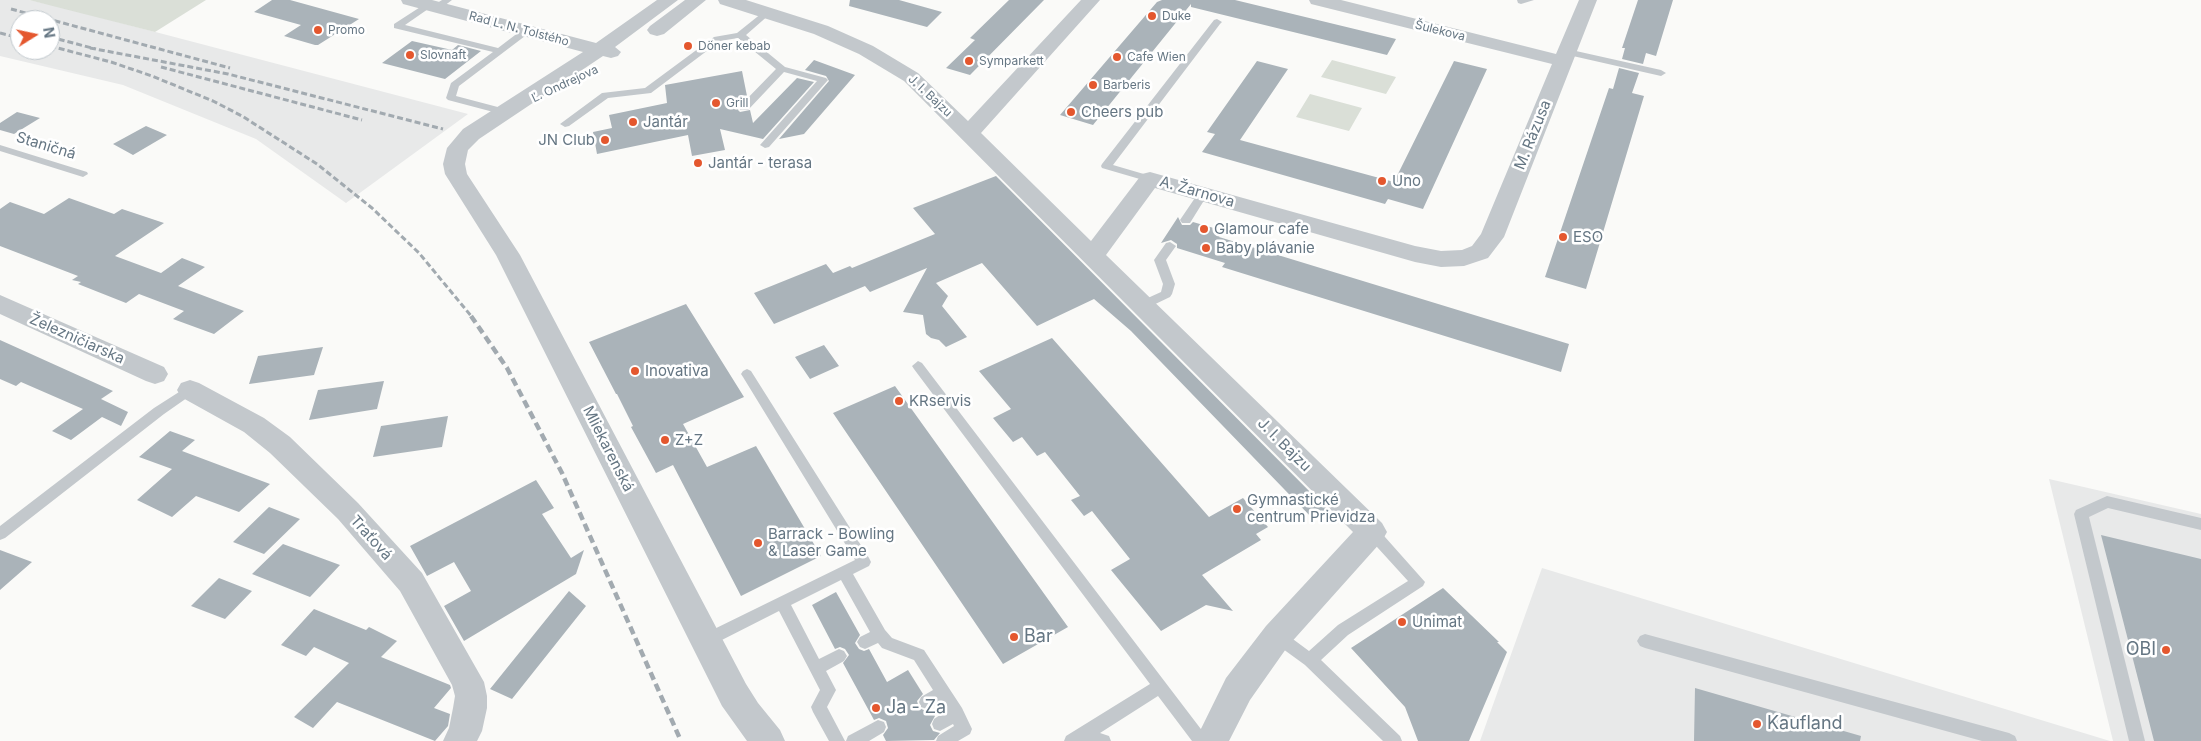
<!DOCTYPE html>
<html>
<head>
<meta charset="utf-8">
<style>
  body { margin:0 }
  #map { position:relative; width:2201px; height:741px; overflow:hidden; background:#fafaf8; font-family:Inter,sans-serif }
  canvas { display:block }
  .north { position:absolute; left:10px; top:10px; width:50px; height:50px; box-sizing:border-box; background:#fff; border:1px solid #c1c8cd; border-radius:50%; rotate:80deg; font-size:14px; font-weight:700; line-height:20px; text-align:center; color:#657683 }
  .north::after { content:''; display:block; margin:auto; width:18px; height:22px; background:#e4572e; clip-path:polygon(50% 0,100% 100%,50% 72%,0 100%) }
</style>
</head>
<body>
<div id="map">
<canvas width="2201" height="741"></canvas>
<div class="north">N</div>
</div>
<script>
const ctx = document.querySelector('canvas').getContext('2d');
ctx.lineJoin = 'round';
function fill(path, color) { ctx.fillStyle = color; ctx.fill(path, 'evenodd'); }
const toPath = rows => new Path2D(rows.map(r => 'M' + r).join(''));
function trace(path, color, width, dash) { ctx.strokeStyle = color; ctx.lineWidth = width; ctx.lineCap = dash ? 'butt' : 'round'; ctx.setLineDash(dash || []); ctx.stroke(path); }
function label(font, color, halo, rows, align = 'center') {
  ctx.font = font + ' Inter,sans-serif'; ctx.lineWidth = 5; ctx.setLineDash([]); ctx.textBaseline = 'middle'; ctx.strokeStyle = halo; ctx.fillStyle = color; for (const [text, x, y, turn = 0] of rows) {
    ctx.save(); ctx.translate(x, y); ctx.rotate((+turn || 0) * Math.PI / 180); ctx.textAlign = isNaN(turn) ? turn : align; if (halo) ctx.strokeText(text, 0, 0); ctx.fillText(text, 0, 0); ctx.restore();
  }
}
fill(toPath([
  [0,0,29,0,64,8,468,114,346,203,256,139,123,85,0,56],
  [20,20,50,20,50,50,20,50],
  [2049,479,2201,514,2201,741,2113,741],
  [1542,568,2110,741,1480,741]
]), '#e8e9e9');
fill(toPath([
  [29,0,206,0,155,32],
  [1332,60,1396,77,1386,94,1321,77],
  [1310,94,1362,108,1349,131,1296,117]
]), '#dadfd7');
fill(toPath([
  [272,0,290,0,359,19,318,45,315,45,284,36,301,25,254,12],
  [850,0,899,0,942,12,927,27,849,6],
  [1009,0,1044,0,970,75,946,68,975,40,970,38],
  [1162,0,1235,0,1396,39,1387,55,1191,7,1191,4,1093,125,1060,115,1157,2],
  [1638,0,1673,0,1656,56,1646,53,1643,64,1622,59,1625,48,1622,48],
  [412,41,452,50,458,45,481,51,445,79,382,63],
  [814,60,855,75,804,134,779,139,829,81,826,76,805,70],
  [1257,61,1288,69,1240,140,1394,182,1454,61,1487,69,1423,209,1388,199,1385,204,1202,152,1215,134,1207,132],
  [1619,68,1639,73,1632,93,1644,96,1586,289,1545,277,1609,88,1613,89],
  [742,71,747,96,739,105,738,110,740,112,750,110,753,123,797,78,814,82,763,139,720,129,725,150,692,156,688,135,597,154,593,132,612,128,609,115,667,103,665,85],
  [17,112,40,118,14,134,0,130,0,123],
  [146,126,167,135,133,155,113,144],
  [996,176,1329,511,1314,520,1131,331,1094,299,1037,326,982,263,936,283,948,296,942,306,967,337,946,347,939,340,931,338,926,334,923,315,903,312,927,268,870,292,865,286,774,324,754,293,826,264,833,273,850,266,852,268,935,234,913,208],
  [69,198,114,214,122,209,164,223,115,256,161,273,182,258,205,267,178,286,244,311,214,334,173,319,184,311,139,294,126,303,78,284,81,282,72,280,78,276,0,246,0,209,10,202,44,214],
  [1178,217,1182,225,1190,225,1193,222,1224,231,1219,237,1569,344,1561,372,1222,267,1225,263,1177,248,1177,244,1171,240,1161,243],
  [686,304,744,397,683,424,707,467,756,446,821,556,741,596,673,465,656,473,631,427,633,426,617,394,616,394,589,342],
  [1052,338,1209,517,1243,498,1268,527,1256,534,1261,540,1202,575,1233,611,1206,605,1161,631,1111,570,1130,559,1092,511,1084,516,1071,500,1080,496,1045,452,1037,456,1022,437,1013,442,993,418,1011,409,979,371],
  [0,340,113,391,101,399,128,412,121,426,102,417,71,440,52,431,83,409,21,382,16,386,0,379],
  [824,345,839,366,810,379,795,357],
  [323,347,314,375,249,384,258,356],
  [384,381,377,409,309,420,318,390],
  [895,386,1068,627,1003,664,833,413],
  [448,416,442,447,373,457,381,426],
  [170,431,195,440,182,451,270,484,239,512,196,496,172,517,137,500,172,469,139,457],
  [536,480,554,508,542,514,571,558,584,550,576,574,464,641,444,606,471,591,454,562,427,576,410,546],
  [269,507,300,519,264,554,233,542],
  [2101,535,2201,559,2201,741,2154,741],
  [283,544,340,565,310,597,252,574],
  [0,550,32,562,0,590],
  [219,578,252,591,225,619,191,606],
  [1443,588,1499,642,1497,642,1507,652,1469,741,1418,741,1405,707,1351,648],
  [569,591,586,606,512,699,490,689],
  [836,592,860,635,855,643,859,649,864,651,869,649,887,682,908,670,923,694,917,701,919,708,926,711,931,709,935,716,930,725,933,731,940,733,934,740,886,741,883,735,888,728,886,721,879,718,874,720,843,663,849,655,845,649,840,647,835,649,812,605],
  [314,609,366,630,369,627,397,641,381,657,450,685,451,688,434,708,450,714,448,726,435,741,337,702,313,728,294,717,349,663,314,647,306,656,281,645],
  [1695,688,1861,736,1860,741,1694,741]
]), '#aab3b9');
fill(toPath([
  [442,0,452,0,440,9,434,9,434,5,442,0],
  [1517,0,1534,0,1521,4,1518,3,1517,0],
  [428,2,432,5,431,7,405,25,498,48,523,29,529,29,529,33,459,86,456,96,509,110,509,114,501,114,448,100,446,98,451,83,493,52,394,28,394,24,428,2],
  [767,9,770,10,770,14,746,35,785,67,826,78,828,80,769,147,765,148,760,145,817,81,784,72,748,110,740,110,740,106,776,69,738,38,720,41,651,93,608,98,569,126,565,127,560,124,602,93,645,88,714,37,737,33,767,9],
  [1217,19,1222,22,1220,24,1113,165,1154,177,1155,179,1154,181,1150,182,1102,168,1101,166,1102,164,1214,20,1217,19],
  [1567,49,1661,70,1666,73,1661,76,1564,54,1562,52,1567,49],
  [0,145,87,172,88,174,83,177,0,151,0,145],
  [1203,191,1208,194,1190,223,1182,223,1180,220,1182,217,1199,192,1203,191],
  [1170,242,1176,246,1166,260,1175,284,1172,294,1170,297,1147,308,1139,308,1137,305,1139,302,1161,292,1163,284,1154,260,1166,243,1170,242],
  [918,361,922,363,1210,741,1192,741,1158,696,1100,733,1109,736,1111,741,1064,741,1066,736,1150,684,914,369,912,366,918,361],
  [747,369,751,371,869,558,871,562,869,566,853,574,885,630,892,638,924,650,962,708,972,729,970,734,958,741,936,741,938,736,954,726,953,724,940,731,934,729,932,724,934,719,946,711,941,703,927,709,921,707,919,702,921,697,933,690,914,660,882,648,878,643,865,649,860,647,857,642,860,637,870,632,841,580,791,605,819,659,839,649,844,651,847,656,844,661,826,671,836,690,827,707,845,741,829,741,813,712,811,707,820,690,779,611,712,645,707,647,702,645,699,640,702,635,855,560,743,377,741,374,743,371,747,369],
  [190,385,194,387,196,390,194,393,164,414,5,538,0,540,0,526,154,408,190,385],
  [2107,496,2201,518,2201,530,2108,508,2089,517,2145,741,2129,741,2074,514,2076,510,2107,496],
  [1372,526,1377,528,1425,582,1423,586,1348,635,1321,660,1400,736,1402,741,1383,741,1305,665,1272,641,1269,636,1272,631,1277,629,1282,631,1309,651,1338,625,1408,581,1367,536,1365,532,1367,528,1372,526],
  [1645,634,2009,733,2015,736,2017,741,1982,741,1645,648,1640,646,1637,641,1640,636,1645,634],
  [878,720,884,722,886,727,884,732,869,741,846,741,848,736,878,720]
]), '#c3c8cc');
fill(toPath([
  [401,0,432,0,596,43,657,0,678,0,615,47,621,52,618,56,611,58,603,56,479,139,468,150,465,164,467,174,520,255,746,684,758,703,780,730,785,741,747,741,722,706,496,255,445,174,443,164,447,148,463,129,583,52,403,4,401,0],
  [685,0,706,0,664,34,657,36,650,34,647,30,650,26,685,0],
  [718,0,746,0,828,26,873,46,918,73,968,121,1081,0,1100,0,981,133,1091,241,1142,174,1150,172,1415,246,1441,251,1462,250,1472,246,1481,234,1552,64,1311,4,1309,0,1341,0,1556,54,1579,0,1597,0,1504,237,1488,258,1464,266,1441,267,1415,262,1155,188,1106,255,1382,523,1387,532,1382,541,1288,646,1250,700,1229,741,1195,741,1226,678,1266,626,1353,532,904,81,859,54,814,34,720,4,718,0],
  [0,295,164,367,168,374,164,381,155,384,146,381,0,314,0,295],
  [190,380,199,383,264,418,290,437,358,503,422,573,484,682,487,696,487,708,482,731,477,741,443,741,449,728,453,708,455,696,452,685,400,591,338,519,270,453,244,432,181,397,177,390,181,383,190,380]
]), '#c3c8cc');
trace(toPath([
  [11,9,230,68],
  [0,33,20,38],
  [50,37,96,49],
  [50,46,111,62,152,76,213,101,242,116,317,164,372,208,419,253,472,317],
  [90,48,228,74,443,129],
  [161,67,362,120]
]), '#a2aab0', 3, [6, 3]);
trace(toPath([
  [471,316,507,368,562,473,681,741]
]), '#a2aab0', 4.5, [8, 4.5]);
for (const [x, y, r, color] of [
  [1152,16,5,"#e4572e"],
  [318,30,5,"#e4572e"],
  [688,46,5,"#e4572e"],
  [410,55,5,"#e4572e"],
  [1117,57,5,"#e4572e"],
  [969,61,5,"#e4572e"],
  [1093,85,5,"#e4572e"],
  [716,103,5,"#e4572e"],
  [1071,112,5,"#e4572e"],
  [633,122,5,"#e4572e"],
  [605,140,5,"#e4572e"],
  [698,163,5,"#e4572e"],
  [1382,181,5,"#e4572e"],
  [1204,229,5,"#e4572e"],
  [1563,237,5,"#e4572e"],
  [1206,248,5,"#e4572e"],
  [635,371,5,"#e4572e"],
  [899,401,5,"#e4572e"],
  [665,440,5,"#e4572e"],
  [1237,509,5,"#e4572e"],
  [758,543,5,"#e4572e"],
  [1402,622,5,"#e4572e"],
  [1014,637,5,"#e4572e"],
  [2166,650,5,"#e4572e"],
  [876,708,5,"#e4572e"],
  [1757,724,5,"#e4572e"]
]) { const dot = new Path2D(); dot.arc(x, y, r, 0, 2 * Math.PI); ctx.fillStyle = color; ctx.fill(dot); trace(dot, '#fff', 2); }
label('12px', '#657683', '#fff', [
  ["Duke",1162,16],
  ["Promo",328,30],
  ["Döner kebab",698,46],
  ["Slovnaft",420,55],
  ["Cafe Wien",1127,57],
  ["Symparkett",979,61],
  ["Barberis",1103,85],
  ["Grill",726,103]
], 'left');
label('12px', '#657683', '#fff', [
  ["Rad L. N. Tolstého",519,29,15],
  ["Šulekova",1440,31,14],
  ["Ľ. Ondrejova",565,84,-25],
  ["J. I. Bajzu",930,96,43]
]);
label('15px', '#657683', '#fff', [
  ["Cheers pub",1081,112],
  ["Jantár",643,122],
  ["JN Club",595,140,"right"],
  ["Jantár - terasa",708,163],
  ["Uno",1392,181],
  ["Glamour cafe",1214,229],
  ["ESO",1573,237],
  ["Baby plávanie",1216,248],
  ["Inovativa",645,371],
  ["KRservis",909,401],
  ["Z+Z",675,440],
  ["Gymnastické",1247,500],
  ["centrum Prievidza",1247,517],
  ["Barrack - Bowling",768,534],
  ["& Laser Game",768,551],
  ["Unimat",1412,622]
], 'left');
label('15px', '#657683', '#fff', [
  ["M. Rázusa",1533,135,-68],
  ["Staničná",46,146,17],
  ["A. Žarnova",1197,192,16],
  ["Železničiarska",77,339,24],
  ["J. I. Bajzu",1284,445,45],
  ["Mliekarenská",608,449,63],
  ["Traťová",371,538,48]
]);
label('18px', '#657683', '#fff', [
  ["Bar",1024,637],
  ["OBI",2156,650,"right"],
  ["Ja - Za",886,708],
  ["Kaufland",1767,724]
], 'left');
</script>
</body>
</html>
